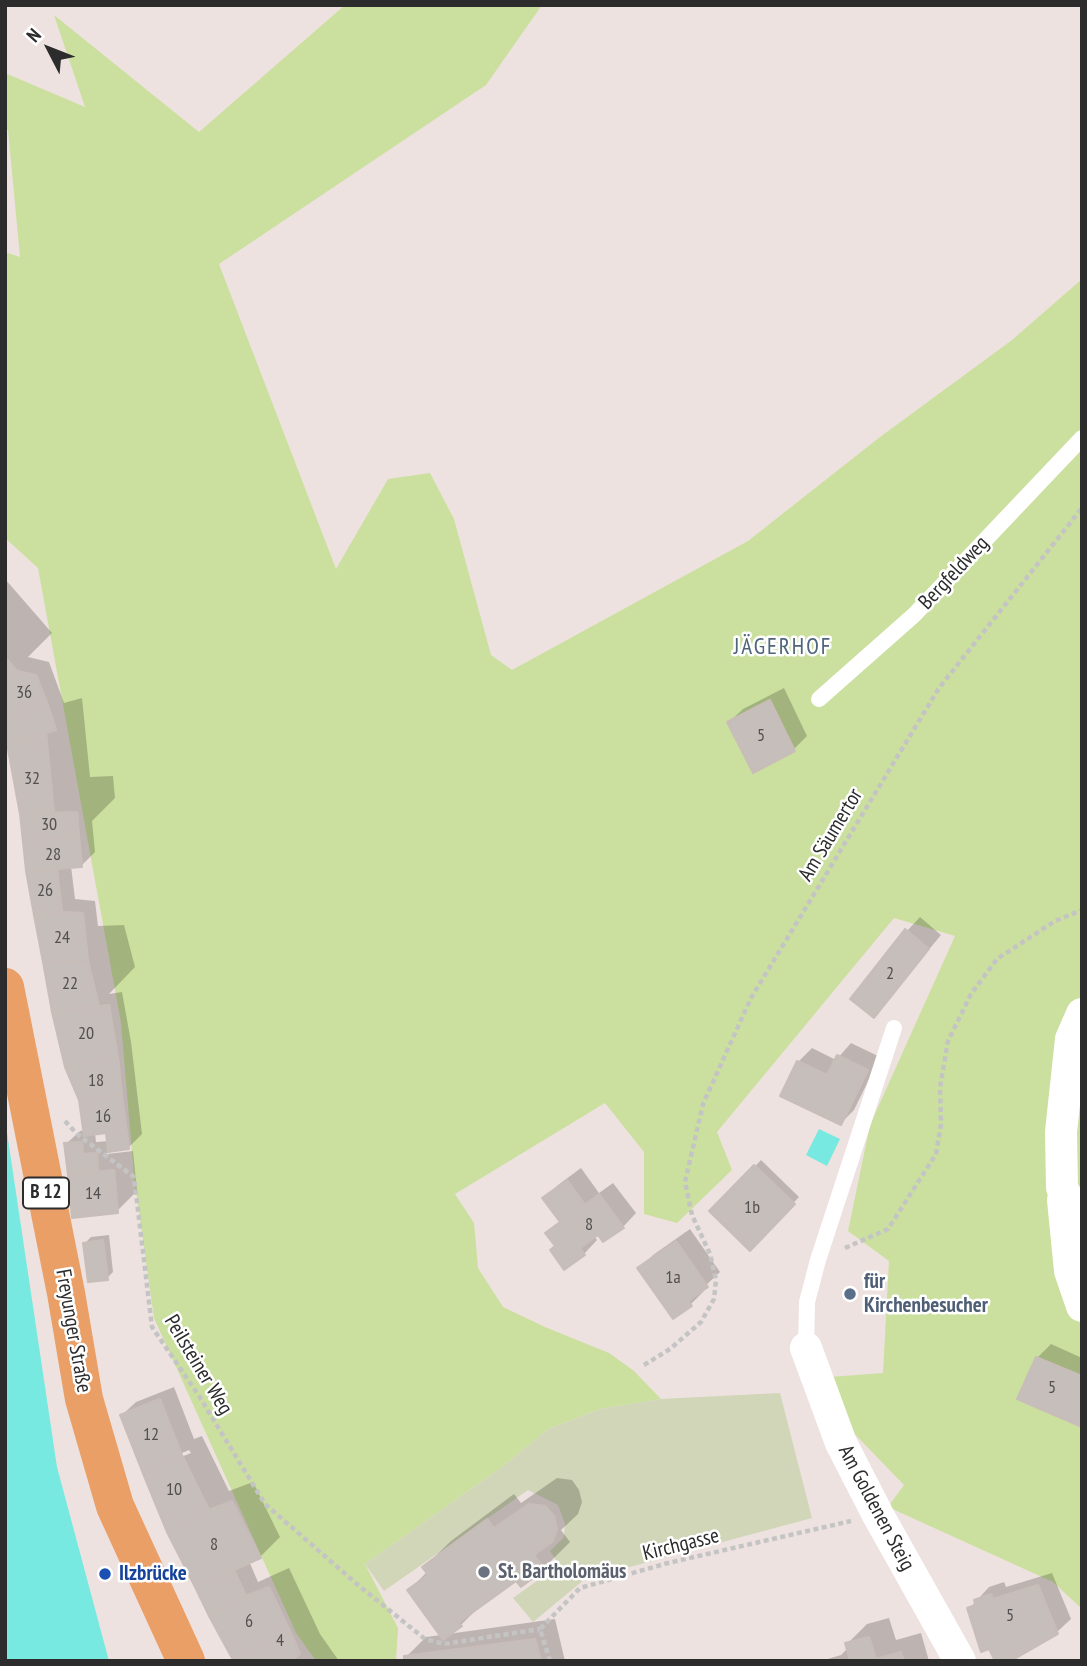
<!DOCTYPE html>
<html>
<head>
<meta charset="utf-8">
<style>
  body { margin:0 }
  #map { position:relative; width:1087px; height:1666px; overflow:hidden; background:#ede2df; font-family:"PT Sans Narrow",sans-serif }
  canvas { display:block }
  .frame { position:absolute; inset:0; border:7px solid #2c2c2c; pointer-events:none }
  .north { position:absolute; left:14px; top:14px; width:70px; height:70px; -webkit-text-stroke:5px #fff; paint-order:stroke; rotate:312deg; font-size:19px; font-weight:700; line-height:28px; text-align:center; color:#2c2c2c }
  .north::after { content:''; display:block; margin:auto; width:24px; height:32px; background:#2c2c2c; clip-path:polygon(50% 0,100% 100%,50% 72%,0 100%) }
</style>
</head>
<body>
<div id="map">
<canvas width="1087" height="1666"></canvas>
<div class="frame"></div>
<div class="north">N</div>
</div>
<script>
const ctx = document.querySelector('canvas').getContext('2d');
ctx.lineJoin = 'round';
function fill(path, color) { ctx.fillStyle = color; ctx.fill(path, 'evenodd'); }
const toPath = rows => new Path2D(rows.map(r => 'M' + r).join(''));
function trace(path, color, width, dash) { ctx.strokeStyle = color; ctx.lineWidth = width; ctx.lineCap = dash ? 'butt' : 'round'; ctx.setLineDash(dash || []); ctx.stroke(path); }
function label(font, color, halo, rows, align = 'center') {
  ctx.font = font + ' "PT Sans Narrow",sans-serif'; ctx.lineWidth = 5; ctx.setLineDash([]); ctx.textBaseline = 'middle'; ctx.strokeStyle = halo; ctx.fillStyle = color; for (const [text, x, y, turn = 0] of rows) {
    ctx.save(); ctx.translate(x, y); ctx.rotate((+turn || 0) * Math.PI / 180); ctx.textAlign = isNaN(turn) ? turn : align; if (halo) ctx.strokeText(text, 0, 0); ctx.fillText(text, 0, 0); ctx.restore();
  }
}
fill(toPath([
  [345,5,542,5,486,85,219,264,336,569,388,479,430,473,454,519,491,655,512,670,748,541,880,437,1012,340,1082,279,1082,1609,1053,1582,888,1507,904,1485,845,1424,830,1377,883,1373,889,1261,848,1231,870,1125,955,936,894,918,717,1132,732,1170,677,1223,644,1214,644,1152,605,1103,455,1194,474,1223,478,1268,503,1307,545,1327,609,1353,634,1371,661,1399,600,1409,548,1429,502,1467,365,1564,398,1628,396,1661,316,1661,296,1633,154,1318,134,1177,121,1023,38,568,5,538,5,252,20,257,8,130,5,127,5,73,85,107,54,15,199,132]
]), '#cbe09e');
fill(toPath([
  [780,1393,812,1518,585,1579,533,1622,513,1598,559,1565,550,1551,564,1537,565,1524,558,1505,528,1490,384,1591,365,1564,502,1467,548,1429,600,1409,661,1399]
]), '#d0d6b7');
fill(toPath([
  [5,1119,57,1467,109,1661,5,1661],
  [819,1129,840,1139,827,1166,806,1155]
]), '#78e9e0');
fill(toPath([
  [5,579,52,633,28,657,49,662,64,703,82,698,90,777,113,776,115,798,92,821,95,852,81,866,71,866,75,899,95,901,98,926,124,925,135,967,109,994,122,992,131,1042,142,1134,128,1148,107,1150,107,1154,133,1151,137,1191,117,1211,74,1216,66,1144,80,1131,85,1130,81,1100,54,1012,56,1010,53,1010,9,745,14,740,8,742,5,733],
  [107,1131,109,1141,96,1142,95,1133],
  [784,688,807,736,794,749,729,722,743,709],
  [920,917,941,935,874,1016,907,931],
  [851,1043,880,1057,854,1110,841,1123,798,1062,812,1048,836,1060],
  [761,1160,799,1197,750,1248,712,1211],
  [581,1168,599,1193,613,1183,636,1213,623,1227,598,1232,594,1236,597,1240,584,1254,556,1245,547,1233,561,1220,545,1198,558,1185],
  [690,1229,720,1272,702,1289,704,1291,691,1304,674,1317,639,1269,653,1255],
  [109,1235,113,1272,107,1278,85,1243,91,1237],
  [1051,1344,1082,1358,1082,1425,1037,1358],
  [174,1387,194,1439,202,1436,229,1491,253,1482,280,1537,260,1557,249,1561,258,1582,289,1568,320,1634,339,1661,235,1661,169,1531,122,1415,136,1402],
  [189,1450,191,1453,166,1463,166,1460],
  [557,1478,572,1480,579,1490,582,1502,578,1514,561,1530,570,1542,544,1568,516,1578,485,1601,461,1625,448,1634,555,1619,565,1661,406,1661,406,1657,426,1637,441,1635,409,1590,428,1571,424,1567,451,1541,514,1494,521,1503],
  [1052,1573,1071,1619,1057,1632,1008,1661,969,1609,989,1587,1004,1582,1006,1587],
  [889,1618,896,1640,921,1633,929,1661,821,1661,841,1655,847,1649,847,1644,867,1624]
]), '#0003');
const building = toPath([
  [5,657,17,671,5,680,5,657],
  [17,671,36,675,48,705,5,718,5,680,17,671],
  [770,700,795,751,753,773,727,722,770,700],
  [48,705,56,730,7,744,5,718,48,705],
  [46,733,54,813,20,814,7,744,46,733],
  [77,812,79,836,23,842,20,814,77,812],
  [79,836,82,867,26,871,23,842,79,836],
  [57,869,62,912,34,915,26,871,57,869],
  [62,912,83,913,88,961,43,962,34,915,62,912],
  [905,929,929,949,874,1018,850,999,905,929],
  [88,961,99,1006,52,1012,43,962,88,961],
  [109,1005,118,1057,65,1067,52,1012,109,1005],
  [837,1055,868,1070,841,1125,780,1096,797,1061,827,1075,837,1055],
  [118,1057,122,1095,79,1100,65,1067,118,1057],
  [122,1095,129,1149,108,1152,106,1133,84,1136,79,1100,122,1095],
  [82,1142,83,1154,97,1153,98,1171,68,1175,64,1143,82,1142],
  [754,1165,795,1204,750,1251,709,1211,754,1165],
  [114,1170,118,1213,72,1218,68,1175,114,1170],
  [567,1180,585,1205,599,1194,624,1228,603,1242,598,1235,580,1248,585,1255,564,1270,550,1250,555,1246,545,1233,560,1222,542,1198,567,1180],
  [103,1240,108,1280,88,1282,83,1243,103,1240],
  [676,1241,708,1287,688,1301,692,1306,673,1319,637,1268,676,1241],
  [1036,1357,1082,1376,1082,1427,1017,1399,1036,1357],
  [160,1399,182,1455,142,1471,120,1415,160,1399],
  [182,1455,209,1510,167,1532,142,1471,182,1455],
  [232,1501,261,1558,195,1587,167,1532,209,1510,232,1501],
  [529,1504,545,1506,554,1516,557,1530,552,1542,534,1555,545,1569,521,1587,516,1581,458,1623,462,1626,443,1640,407,1590,428,1575,422,1567,487,1519,494,1528,529,1504],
  [234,1570,246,1596,209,1616,195,1587,234,1570],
  [1038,1585,1058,1634,1011,1661,995,1661,989,1649,981,1652,967,1608,975,1605,974,1600,991,1594,993,1599,1038,1585],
  [269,1587,289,1629,233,1660,209,1616,246,1596,269,1587],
  [289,1629,300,1654,290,1661,233,1660,289,1629],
  [869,1637,876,1659,901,1652,904,1661,850,1661,845,1643,869,1637],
  [535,1639,541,1661,404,1661,404,1656,535,1639]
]);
fill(building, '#c5beba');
trace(building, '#c8bdb8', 2);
trace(toPath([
  [65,1121,77,1134,134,1177,152,1327,199,1396,265,1504,358,1585,425,1639,444,1644,540,1629],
  [845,1248,888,1229,936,1154,941,1124,940,1087,948,1041,971,994,997,959,1055,921,1082,910],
  [644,1365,670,1349,701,1322,714,1299,716,1280,710,1254,692,1215,685,1182,703,1104,751,998,939,688,1082,508],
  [550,1661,540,1629,580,1588,668,1563,851,1521]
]), '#c4c4c4', 4.5, [5, 3.5]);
trace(toPath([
  [819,699,914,615,1082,438],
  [806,1348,807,1302,818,1260,894,1028]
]), '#fff', 16);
trace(toPath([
  [1082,1014,1071,1039,1061,1132,1062,1188,1082,1225],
  [1063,1200,1070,1271,1082,1306],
  [806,1348,841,1443,878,1515,960,1661]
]), '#fff', 32);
trace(toPath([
  [5,987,66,1293,84,1399,115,1506,186,1661]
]), '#ea9f67', 38);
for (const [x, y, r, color] of [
  [850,1294,7,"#5c6f8a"],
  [484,1572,7,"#6b7280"],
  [105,1574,7,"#1a4fb4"]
]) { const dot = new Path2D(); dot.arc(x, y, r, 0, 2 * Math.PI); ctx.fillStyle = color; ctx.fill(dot); trace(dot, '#fff', 2.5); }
label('18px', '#525050', null, [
  ["36",24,693],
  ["5",761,736],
  ["32",32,779],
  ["30",49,825],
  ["28",53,855],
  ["26",45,891],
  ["24",62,938],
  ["2",890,974],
  ["22",70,984],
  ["20",86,1034],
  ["18",96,1081],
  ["16",103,1117],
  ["14",93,1194],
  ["1b",752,1208],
  ["8",589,1225],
  ["1a",673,1278],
  ["5",1052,1388],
  ["12",151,1435],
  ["10",174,1490],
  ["8",214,1545],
  ["5",1010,1616],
  ["6",249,1622],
  ["4",280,1641]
]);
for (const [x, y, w] of [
  [46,1193,46]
]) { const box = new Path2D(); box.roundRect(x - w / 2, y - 15.5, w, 31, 5); ctx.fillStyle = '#fff'; ctx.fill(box); trace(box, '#2c2c2c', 2); }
label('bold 19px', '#2c2c2c', null, [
  ["B 12",46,1193]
]);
label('21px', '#2c2c2c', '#fff', [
  ["Bergfeldweg",954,573,-47],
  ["Am Säumertor",831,835,-59],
  ["Freyunger Straße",73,1331,80],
  ["Peilsteiner Weg",198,1365,59],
  ["Am Goldenen Steig",876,1508,62],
  ["Kirchgasse",681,1545,-14]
]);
label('bold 21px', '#4e5e75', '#fff', [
  ["für",864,1282],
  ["Kirchenbesucher",864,1306]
], 'left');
label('bold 21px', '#5b616d', '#fff', [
  ["St. Bartholomäus",498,1572]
], 'left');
label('bold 21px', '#164399', '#fff', [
  ["Ilzbrücke",119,1574]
], 'left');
ctx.letterSpacing = '2px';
label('23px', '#4e657b', '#fff', [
  ["JÄGERHOF",783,647]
]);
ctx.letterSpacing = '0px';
</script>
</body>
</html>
